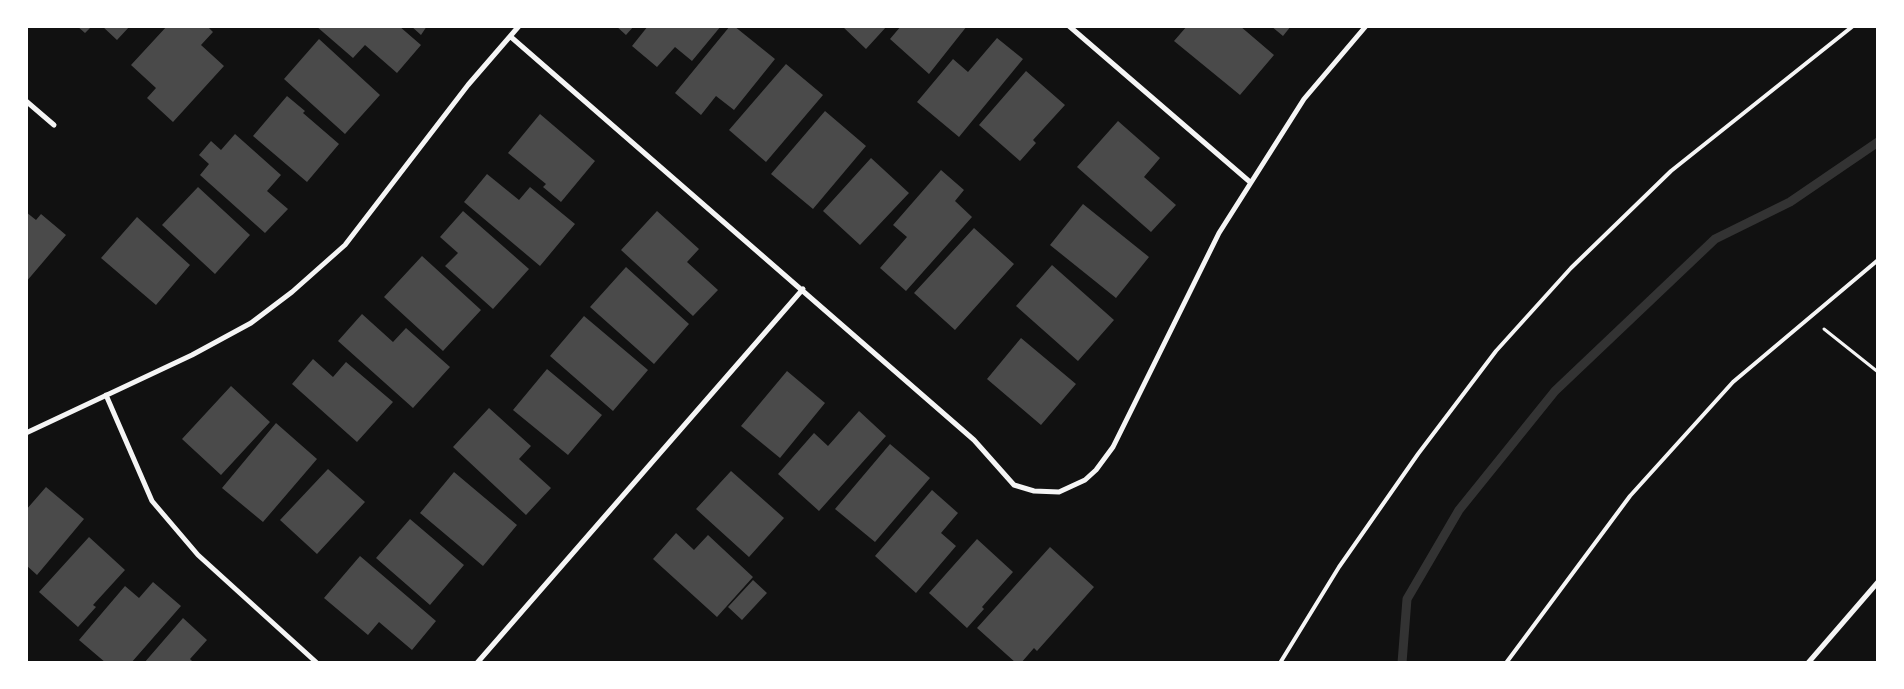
<!DOCTYPE html>
<html>
<head>
<meta charset="utf-8">
<style>
  body { margin:0 }
  #map { position:relative; width:1904px; height:689px; overflow:hidden; background:#111; font-family:"PT Sans",sans-serif }
  canvas { display:block }
  .frame { position:absolute; inset:0; border:28px solid #fff; pointer-events:none }
</style>
</head>
<body>
<div id="map">
<canvas width="1904" height="689"></canvas>
<div class="frame"></div>
</div>
<script>
const ctx = document.querySelector('canvas').getContext('2d');
ctx.lineJoin = 'round';
const toPath = rows => new Path2D(rows.map(r => 'M' + r).join(''));
function trace(path, color, width, dash) { ctx.strokeStyle = color; ctx.lineWidth = width; ctx.lineCap = dash ? 'butt' : 'round'; ctx.setLineDash(dash || []); ctx.stroke(path); }
function fill(path, color) { ctx.fillStyle = color; ctx.fill(path, 'evenodd'); }
trace(toPath([
  [1402,663,1407,599,1459,510,1555,391,1715,239,1790,202,1878,142]
]), '#333', 9);
fill(toPath([
  [77,26,92,26,85,33],
  [102,26,130,26,117,40],
  [167,26,207,26,213,32,201,45,224,66,173,122,147,98,156,88,131,65],
  [316,26,399,26,421,45,397,73,365,45,353,58],
  [411,26,427,26,421,35],
  [616,26,634,26,626,35],
  [648,26,721,26,692,61,675,47,657,67,632,46],
  [730,26,734,26,775,59,734,110,716,96,701,115,675,93],
  [842,26,887,26,866,49],
  [901,26,967,26,929,74,890,39],
  [1187,26,1240,26,1274,55,1240,95,1174,41],
  [1271,26,1291,26,1283,36],
  [997,38,1023,59,959,137,917,102,953,59,968,72],
  [319,39,380,95,345,134,284,79],
  [786,64,823,95,766,162,729,130],
  [1026,71,1065,105,1033,140,1036,143,1020,161,979,125],
  [287,96,305,111,303,113,339,144,307,182,253,136],
  [825,111,866,146,813,209,771,174],
  [540,114,595,161,561,202,543,187,546,184,508,153],
  [1118,121,1160,158,1144,177,1176,205,1151,232,1077,167],
  [235,134,281,175,267,191,288,209,265,233,200,175,209,164,199,155,211,141,221,150],
  [871,158,909,193,860,245,823,211],
  [941,170,964,190,955,201,972,217,906,291,880,268,907,237,893,225],
  [487,174,519,200,530,187,575,224,540,266,464,202],
  [198,187,250,235,215,274,162,225],
  [1083,204,1149,257,1116,298,1050,245],
  [463,211,529,269,493,309,445,266,458,253,440,237],
  [657,211,699,249,687,262,718,290,693,316,621,250],
  [26,212,36,220,41,214,66,235,26,282],
  [137,217,190,265,156,305,101,258],
  [974,228,1014,264,955,330,914,293],
  [422,256,481,310,443,351,384,297],
  [1052,265,1114,320,1078,361,1016,306],
  [626,267,689,324,654,364,590,307],
  [362,314,393,342,406,328,450,367,413,408,338,341],
  [584,316,648,370,613,411,550,356],
  [1021,338,1076,384,1041,425,987,379],
  [313,359,333,377,346,362,393,402,357,442,292,384],
  [547,369,602,415,568,455,513,410],
  [787,371,825,403,780,458,741,426],
  [231,386,270,422,221,475,182,439],
  [489,408,531,446,519,459,551,488,526,515,453,447],
  [859,411,886,436,819,511,778,474,814,433,828,446],
  [276,423,317,459,263,522,222,488],
  [890,444,930,478,875,542,835,509],
  [328,469,365,502,317,554,280,520],
  [731,471,784,518,749,557,696,509],
  [454,472,517,525,483,566,420,513],
  [46,487,84,519,37,575,26,565,26,510],
  [932,490,958,513,941,533,956,546,916,593,875,556],
  [410,519,464,565,430,605,376,558],
  [676,533,694,550,708,535,753,577,717,617,653,559],
  [89,537,125,570,93,605,96,607,78,627,39,592],
  [977,539,1013,572,982,607,984,609,967,628,929,593],
  [1050,547,1094,587,1037,651,1034,648,1021,663,1016,663,977,628],
  [360,556,436,621,412,650,379,622,368,635,324,598],
  [753,580,767,593,742,620,728,607],
  [153,582,181,606,131,663,106,663,79,640,125,586,139,598],
  [183,618,207,640,190,659,194,663,144,663]
]), '#4a4a4a');
trace(toPath([
  [1824,329,1878,372]
]), '#f5f5f5', 3);
trace(toPath([
  [1280,663,1339,567,1418,454,1496,351,1571,268,1671,171,1853,26],
  [1506,663,1630,496,1733,382,1878,260]
]), '#f5f5f5', 4);
trace(toPath([
  [1069,26,1250,182],
  [511,37,974,440,1014,485,1034,491,1059,492,1085,480,1096,470,1113,447,1219,233,1304,99,1366,26],
  [26,101,54,125],
  [106,395,152,501,198,555,317,663],
  [26,433,192,355,251,323,292,292,345,245,468,85,519,26],
  [477,663,803,289],
  [1808,663,1878,582]
]), '#f5f5f5', 5);
</script>
</body>
</html>
